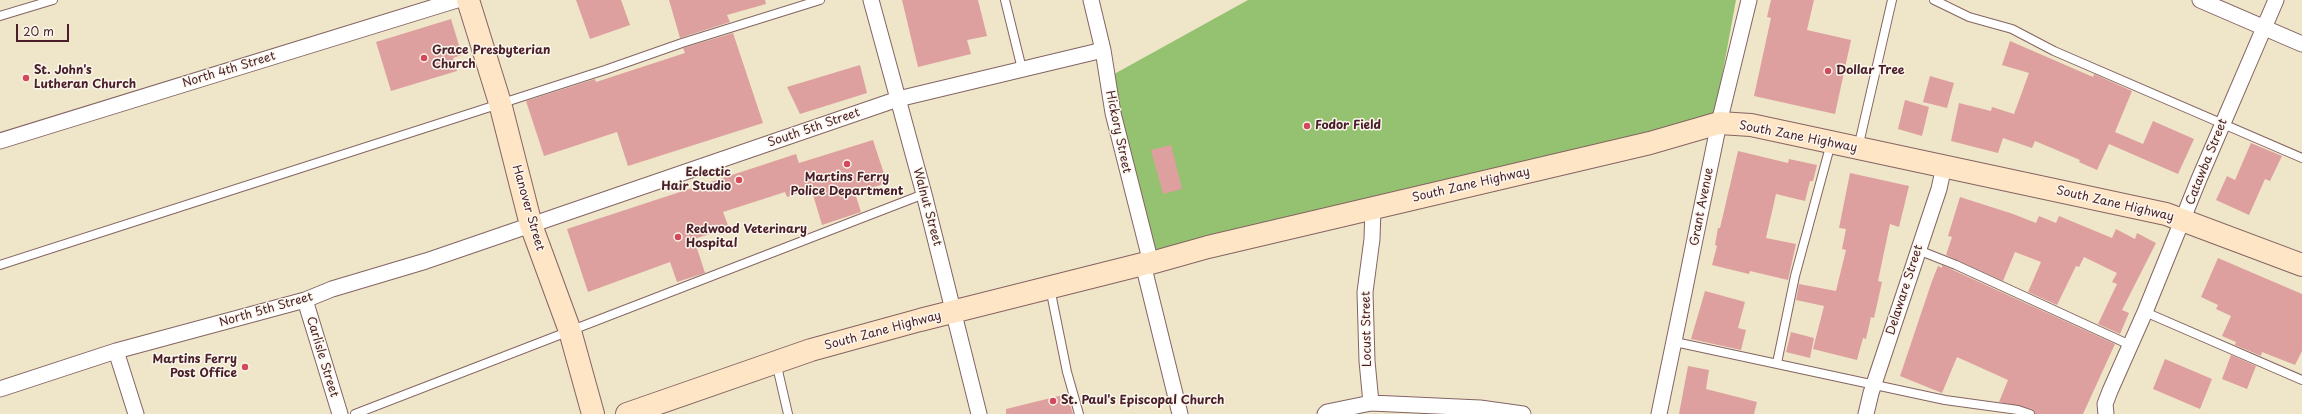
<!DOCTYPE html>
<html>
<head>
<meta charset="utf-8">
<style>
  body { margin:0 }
  #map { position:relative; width:2302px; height:414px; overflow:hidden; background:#efe5c9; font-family:"Playpen Sans",sans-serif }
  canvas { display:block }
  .scale { position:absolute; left:16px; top:24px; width:53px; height:18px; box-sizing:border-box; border:2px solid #4a1f2b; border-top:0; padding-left:5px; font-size:12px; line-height:14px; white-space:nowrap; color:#4a1f2b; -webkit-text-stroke:3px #fbf7ec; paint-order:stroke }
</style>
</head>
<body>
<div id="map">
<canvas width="2302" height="414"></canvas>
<div class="scale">20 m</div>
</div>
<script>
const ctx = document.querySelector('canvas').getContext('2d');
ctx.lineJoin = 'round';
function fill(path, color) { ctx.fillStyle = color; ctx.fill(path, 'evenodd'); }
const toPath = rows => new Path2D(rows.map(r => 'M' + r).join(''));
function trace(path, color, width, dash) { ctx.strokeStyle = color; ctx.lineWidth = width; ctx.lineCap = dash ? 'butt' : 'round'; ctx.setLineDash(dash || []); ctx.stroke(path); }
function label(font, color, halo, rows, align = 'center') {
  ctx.font = font + ' "Playpen Sans",sans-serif'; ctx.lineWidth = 3; ctx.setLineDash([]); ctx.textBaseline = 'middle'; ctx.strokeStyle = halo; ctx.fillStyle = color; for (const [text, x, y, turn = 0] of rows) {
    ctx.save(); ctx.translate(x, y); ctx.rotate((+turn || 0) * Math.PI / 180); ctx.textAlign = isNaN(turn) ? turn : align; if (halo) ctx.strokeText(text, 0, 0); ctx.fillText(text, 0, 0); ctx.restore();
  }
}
fill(toPath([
  [1248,0,1736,0,1713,125,1148,254,1107,78]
]), '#95c270');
fill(toPath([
  [576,0,621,0,630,25,590,39],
  [669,0,765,0,766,4,727,15,730,22,680,38],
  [902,0,978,0,987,36,967,40,971,54,918,67],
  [1771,0,1814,0,1807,30,1851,40,1835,114,1754,96,1771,18,1767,17],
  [451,19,462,55,453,58,457,71,391,91,376,42],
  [733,33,763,123,628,166,617,132,544,156,526,101,595,79,596,82,685,53,683,48],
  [2010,41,2093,77,2094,74,2132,91,2115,132,2143,144,2153,121,2194,139,2178,174,2109,144,2097,170,2079,162,2080,160,2035,141,2032,148,2003,138,1998,153,1951,141,1959,103,1991,111,1992,107,2014,114,2029,73,2002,65],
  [860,65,867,93,800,114,787,87],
  [1930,76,1954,83,1947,108,1923,102],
  [1905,100,1929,107,1922,136,1898,129],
  [873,140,887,183,855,193,861,212,822,225,811,188,787,197,785,192,723,212,729,228,694,239,705,273,677,282,670,262,588,292,567,229,796,154,799,163],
  [2251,143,2282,156,2270,181,2265,179,2249,215,2216,200,2227,176,2235,180],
  [1171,145,1182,189,1163,194,1151,150],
  [1738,151,1788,163,1789,159,1817,165,1813,181,1810,181,1805,201,1776,194,1766,238,1796,244,1788,280,1750,271,1749,274,1712,265,1717,246,1715,245,1718,228,1720,228],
  [1850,173,1909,186,1899,227,1890,224,1878,281,1882,282,1874,318,1871,317,1866,339,1863,338,1857,360,1813,349,1824,306,1796,300,1799,284,1836,291,1846,250,1842,249,1846,229,1839,228],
  [1960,197,2013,214,2036,223,2039,216,2056,223,2059,216,2112,238,2116,229,2135,239,2137,233,2156,243,2122,310,2129,313,2120,334,2098,324,2117,284,2112,282,2117,273,2084,257,2079,267,2076,266,2057,305,2028,292,2041,262,2015,252,2003,281,1946,255,1952,237,1948,236],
  [2218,258,2302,294,2302,351,2295,365,2262,352,2261,356,2235,345,2236,342,2222,336,2231,316,2216,309,2218,305,2201,297],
  [1942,265,2115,344,2083,414,2035,414,2032,409,1999,402,2008,380,1957,357,1942,393,1900,376,1932,281,1938,266,1942,268],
  [1705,291,1745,302,1738,328,1746,330,1741,350,1691,339],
  [1791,332,1814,338,1810,358,1786,352],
  [2231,355,2256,366,2247,389,2222,379],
  [2165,359,2212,379,2200,409,2153,389],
  [1688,366,1709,370,1706,389,1757,402,1754,414,1679,414],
  [1067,394,1073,414,1006,414,1006,409]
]), '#dea09e');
const lane = toPath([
  [1005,0,1022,69],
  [1934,0,1969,17,2012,29,2054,51,2302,158],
  [0,16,53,0],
  [1858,148,1892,0],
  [1918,250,1956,265,2130,345],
  [0,265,605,70,682,43,820,0],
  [1050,288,1067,372,1079,414],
  [2145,312,2302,380],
  [1675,342,1945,400,2018,410,2030,414],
  [776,362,788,414],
  [1777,363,1795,276,1831,143],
  [355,414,924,194]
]);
const street = toPath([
  [871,0,924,194,979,414],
  [1091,0,1103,50,1113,113,1151,263,1143,264,1180,414],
  [2200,0,2302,44],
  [0,141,457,0],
  [305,300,340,414],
  [116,351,136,414],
  [0,389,116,351,305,300,332,289,426,261,898,99,1103,50],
  [1371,403,1367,361,1365,292,1372,239,1373,208],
  [1325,414,1327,412,1371,403,1480,408,1523,414],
  [1659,414,1719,123,1749,0],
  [1866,414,1871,393,1939,189,1944,166],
  [2106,414,2105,404,2110,391,2145,312,2199,179,2276,0]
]);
const secondary = toPath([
  [468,0,500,103,531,225,570,331,593,414],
  [1151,263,1208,247,1650,143,1719,123,1751,125,2166,214,2302,265],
  [627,414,811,350,920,320,1143,264]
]);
trace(lane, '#846462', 10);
trace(street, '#846462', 17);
trace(secondary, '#846462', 24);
trace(lane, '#fff', 8);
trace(street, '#fff', 15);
trace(secondary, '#fde5c5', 22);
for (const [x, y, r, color] of [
  [424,58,4,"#d1495b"],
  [1828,71,4,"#d1495b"],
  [26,78,4,"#d1495b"],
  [1307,126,4,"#d1495b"],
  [847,164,4,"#d1495b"],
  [739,180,4,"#d1495b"],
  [678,237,4,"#d1495b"],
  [245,367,4,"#d1495b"],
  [1053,401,4,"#d1495b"]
]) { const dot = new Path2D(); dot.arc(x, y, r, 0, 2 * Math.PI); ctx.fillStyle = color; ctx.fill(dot); trace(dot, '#fbf7ec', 1.5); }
label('bold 12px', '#4a1f2b', '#fbf7ec', [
  ["Grace Presbyterian",432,51],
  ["Church",432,65],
  ["St. John's",34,71],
  ["Lutheran Church",34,85],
  ["Dollar Tree",1836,71],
  ["Fodor Field",1315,126],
  ["Eclectic",731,173,"right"],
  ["Hair Studio",731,187,"right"],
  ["Martins Ferry",847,178,"center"],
  ["Police Department",847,192,"center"],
  ["Redwood Veterinary",686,230],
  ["Hospital",686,244],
  ["Martins Ferry",237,360,"right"],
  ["Post Office",237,374,"right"],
  ["St. Paul's Episcopal Church",1061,401]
], 'left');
label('12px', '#4a1f2b', '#fbf7ec', [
  ["North 4th Street",229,70,-17],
  ["South 5th Street",814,128,-19],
  ["Hickory Street",1118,132,78],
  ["South Zane Highway",1798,137,11],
  ["Catawba Street",2207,162,-68],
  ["South Zane Highway",1471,185,-13],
  ["South Zane Highway",2115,204,13],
  ["Walnut Street",927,207,75],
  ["Grant Avenue",1702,207,-79],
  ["Hanover Street",528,208,74],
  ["Delaware Street",1905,290,-72],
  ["North 5th Street",266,310,-16],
  ["Locust Street",1367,329,-91],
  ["South Zane Highway",883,331,-15],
  ["Carlisle Street",322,357,73]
]);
</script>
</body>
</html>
